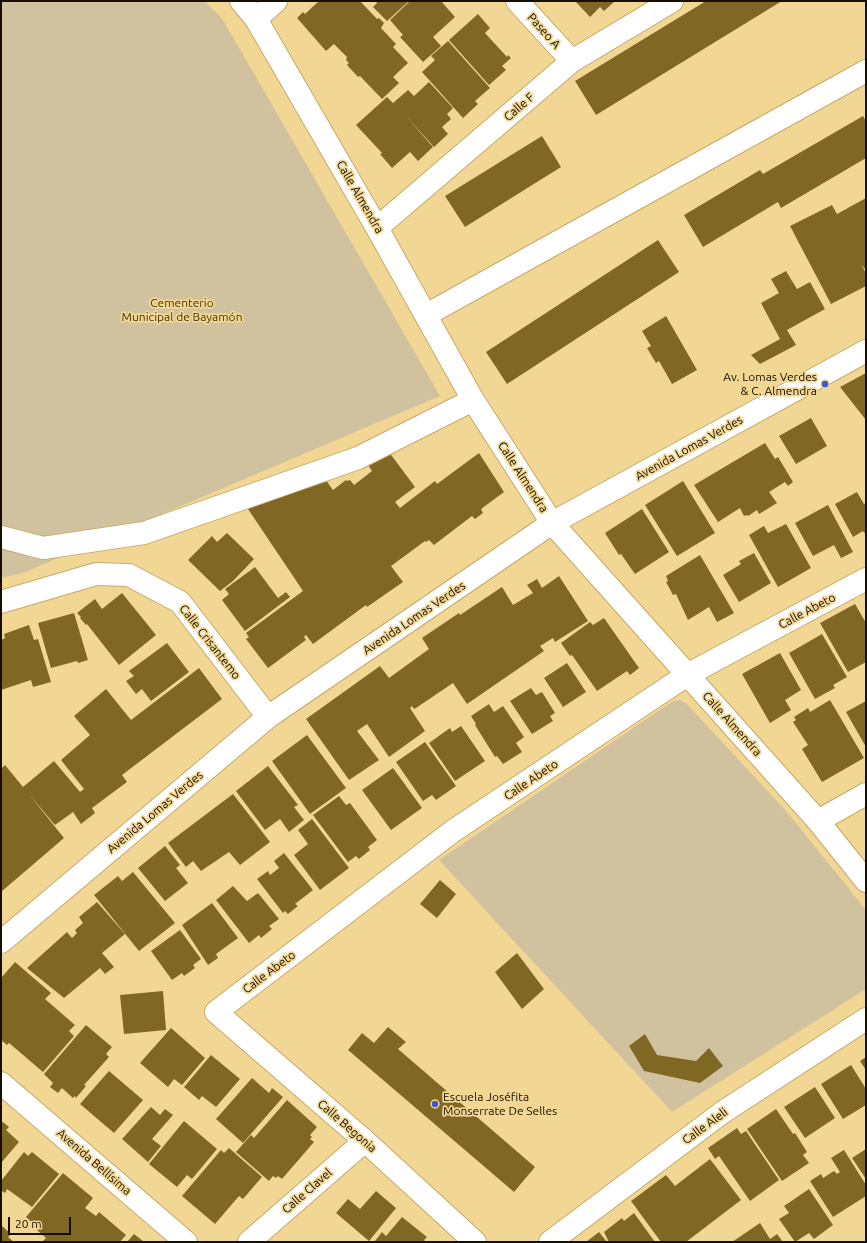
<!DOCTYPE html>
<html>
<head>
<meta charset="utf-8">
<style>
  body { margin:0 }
  #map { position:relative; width:867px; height:1243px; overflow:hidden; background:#f2d794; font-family:Ubuntu,sans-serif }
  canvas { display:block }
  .frame { position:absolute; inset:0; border:2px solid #170e00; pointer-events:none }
  .scale { position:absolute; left:8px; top:1217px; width:63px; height:18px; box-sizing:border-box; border:2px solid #170e00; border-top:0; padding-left:5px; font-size:12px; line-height:14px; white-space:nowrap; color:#170e00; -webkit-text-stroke:3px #f2d794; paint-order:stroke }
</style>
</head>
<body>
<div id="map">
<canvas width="867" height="1243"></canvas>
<div class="frame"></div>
<div class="scale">20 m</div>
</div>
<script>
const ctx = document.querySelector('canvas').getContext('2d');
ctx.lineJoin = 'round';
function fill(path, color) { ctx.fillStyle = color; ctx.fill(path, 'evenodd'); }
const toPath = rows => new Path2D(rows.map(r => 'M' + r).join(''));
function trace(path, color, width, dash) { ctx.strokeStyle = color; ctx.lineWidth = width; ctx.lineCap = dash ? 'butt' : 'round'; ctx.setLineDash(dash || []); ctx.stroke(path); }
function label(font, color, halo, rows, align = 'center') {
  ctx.font = font + ' Ubuntu,sans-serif'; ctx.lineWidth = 3.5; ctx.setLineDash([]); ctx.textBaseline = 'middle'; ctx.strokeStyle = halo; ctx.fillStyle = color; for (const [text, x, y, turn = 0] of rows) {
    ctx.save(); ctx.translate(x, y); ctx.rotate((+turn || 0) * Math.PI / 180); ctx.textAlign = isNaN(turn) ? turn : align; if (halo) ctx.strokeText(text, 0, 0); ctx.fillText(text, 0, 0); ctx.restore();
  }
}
fill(toPath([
  [1,1,205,1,223,20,440,396,23,573,1,578],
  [680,700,686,703,787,812,866,910,866,989,672,1112,439,860,673,701]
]), '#d0c29f');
fill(toPath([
  [319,1,360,1,377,19,379,18,384,23,381,28,396,44,393,47,408,63,393,77,399,83,382,99,360,76,358,77,347,65,349,63,346,60,347,57,334,44,326,51,297,18,303,12,305,14],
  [376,1,409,1,387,21,373,7,377,3],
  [410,1,441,1,455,17,433,37,441,46,423,62,400,37,403,35,390,20],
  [575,1,615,1,604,11,600,7,590,17],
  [706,1,782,1,596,115,575,81],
  [478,14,490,28,485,33,507,57,508,55,511,58,502,66,506,70,489,85,449,40],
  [448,41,490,88,475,101,478,104,463,118,422,72,435,60,431,56],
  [429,82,453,108,447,114,451,119,442,127,448,134,434,147,405,115,433,147,418,161,410,152,392,168,380,154,382,153,356,125,387,97,393,103,408,90,414,96],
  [863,116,866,121,866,158,781,208,778,202,703,247,684,215,760,170,763,174],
  [542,136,561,167,465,227,445,196],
  [866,198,866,270,862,265,866,274,866,286,831,304,790,226,832,205,837,214],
  [658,240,679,272,507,384,486,352],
  [786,271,797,289,810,282,825,309,787,330,796,345,760,364,751,355,780,339,761,303,779,293,771,279],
  [666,316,697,370,672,384,659,361,656,363,647,348,651,346,642,331],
  [866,373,866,420,840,387],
  [811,418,827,446,796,464,779,436],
  [765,443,775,459,778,457,793,482,788,486,785,482,769,492,777,503,759,514,757,510,748,516,747,515,744,516,740,508,718,522,694,485],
  [386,448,415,487,395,502,400,508,435,481,437,484,479,453,504,492,481,509,483,513,475,519,472,516,434,545,429,540,426,542,425,541,391,566,403,582,367,607,366,605,313,644,306,635,304,637,306,640,268,668,246,639,249,637,246,633,303,591,246,506,325,479,333,490,346,480,347,481,350,480,354,485,372,471,364,459],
  [683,481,715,533,677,556,645,505],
  [857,492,864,504,866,503,866,532,864,533,863,531,853,537,835,504],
  [828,505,853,552,841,558,834,545,813,556,795,523],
  [642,509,669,552,635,574,621,554,619,555,605,533],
  [786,524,811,568,778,587,749,535,764,526,768,533],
  [227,533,254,559,233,581,220,591,188,560,212,536,217,542],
  [754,553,771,583,739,602,723,575,741,564,739,561],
  [700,555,734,613,717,622,709,607,688,620,676,594,673,595,666,582,668,581,666,576],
  [255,567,278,598,286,592,290,597,245,631,222,600,229,594,225,589],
  [559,576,588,621,555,642,553,638,540,646,544,651,467,704,453,683,416,708,414,709,412,706,410,708,425,731,389,757,367,724,357,731,379,760,349,780,306,719,380,666,389,678,429,649,422,638,459,613,460,615,502,587,513,605,533,593,527,585,537,579,542,588],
  [122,593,156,635,119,665,87,624,86,625,80,618,81,617,77,613,95,599,102,609],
  [855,604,866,623,866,662,848,672,820,623],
  [74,613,88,660,78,663,77,661,51,668,38,623],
  [604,618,639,668,630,675,627,671,597,691,572,655,570,656,561,643,590,622,593,625],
  [29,625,34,640,38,639,51,682,33,687,31,680,1,690,1,640,5,638,4,634],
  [822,634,847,677,833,685,835,688,815,699,789,653],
  [167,643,189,672,151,701,142,689,136,694,126,681,134,676,129,671],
  [780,653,801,690,785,700,791,710,770,723,742,674],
  [567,663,586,692,563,707,544,678],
  [199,668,222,699,122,775,127,782,92,808,95,813,81,824,73,812,55,825,28,793,64,838,1,892,1,769,5,765,23,787,54,761,80,792,84,789,61,760,90,735,74,716,106,689,131,720],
  [531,688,536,695,542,692,555,713,550,716,553,721,532,734,510,701],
  [830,700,864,758,822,782,802,749,808,745,793,722,796,720,794,717,808,708,810,712],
  [866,701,866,747,846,712],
  [489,704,494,712,503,706,524,737,516,743,522,752,503,764,497,756,495,757,475,725,476,724,471,716],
  [461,726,485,761,455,781,429,743,450,728,452,732],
  [307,735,346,788,310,814,272,761],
  [425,742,456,786,436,800,432,795,423,801,396,762],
  [268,766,298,805,294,807,304,820,289,832,280,819,265,830,236,791],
  [393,768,422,808,391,830,362,790],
  [233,794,270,842,240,865,229,852,201,871,193,861,186,867,168,843],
  [339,796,346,805,350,803,377,840,368,847,370,850,359,859,356,856,348,862,313,815],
  [312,819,349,868,320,890,294,855,308,844,298,830],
  [165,846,180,865,176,868,188,883,165,901,138,868],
  [284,853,313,890,295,904,298,906,288,914,285,911,283,913,257,879,268,871,270,875,279,868,274,861],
  [133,872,175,923,139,951,94,895,118,876,122,881],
  [440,880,456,894,437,918,420,904],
  [233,886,247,901,258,893,279,919,269,926,272,929,261,938,259,935,249,943,216,900],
  [97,902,125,934,102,953,114,967,105,974,100,968,64,998,27,968,67,932,72,938,77,933,75,930,83,923,79,917],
  [212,903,238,938,216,954,218,958,208,965,182,925],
  [180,930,201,959,193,965,195,968,184,976,182,973,172,980,151,951],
  [517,953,544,989,522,1009,495,972],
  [15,962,51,993,45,999,75,1025,69,1031,74,1036,43,1072,9,1043,7,1045,1,1040,1,978],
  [163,991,166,1030,124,1034,120,995],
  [86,1025,112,1047,106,1054,109,1057,84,1085,86,1086,76,1098,75,1096,73,1098,62,1088,58,1093,50,1087,53,1083,44,1074],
  [388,1027,406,1042,398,1049,535,1167,514,1192,348,1050,362,1033,374,1043],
  [171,1028,205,1058,182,1085,174,1079,168,1087,140,1063],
  [645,1034,657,1055,696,1061,709,1048,723,1066,700,1083,644,1071,629,1046],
  [211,1055,240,1079,216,1107,202,1096,199,1100,184,1087],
  [866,1057,866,1070,860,1061],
  [851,1065,866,1089,866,1105,843,1119,821,1084],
  [109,1071,143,1100,114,1133,80,1104],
  [252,1078,269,1093,272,1088,283,1097,243,1143,216,1119],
  [815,1087,835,1118,805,1138,784,1107],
  [287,1100,317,1127,310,1135,312,1137,310,1139,314,1142,282,1179,278,1176,276,1178,273,1176,269,1181,236,1152,251,1135,254,1138],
  [151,1107,160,1115,165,1109,173,1115,152,1139,161,1146,148,1162,122,1139],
  [776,1109,793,1134,795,1133,807,1152,803,1155,809,1163,782,1181,747,1129],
  [184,1121,217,1149,192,1179,187,1175,177,1187,149,1164],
  [3,1122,9,1127,6,1130,19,1142,1,1163,1,1123],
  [737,1128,741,1134,746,1131,779,1180,750,1201,719,1156,715,1159,708,1148],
  [229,1148,262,1177,243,1199,239,1196,215,1224,182,1196,221,1150,224,1153],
  [866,1149,866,1179,852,1158],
  [844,1150,866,1185,866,1196,833,1217,810,1181,821,1174,823,1178,834,1171,837,1174,840,1172,831,1158],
  [24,1152,28,1156,32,1152,59,1174,32,1207,7,1189,5,1193,1,1190,1,1181],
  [710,1159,741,1200,686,1242,661,1242,631,1201,666,1175,675,1186],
  [63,1173,93,1198,85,1208,96,1216,99,1212,126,1235,120,1242,42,1242,46,1238,37,1230,39,1229,26,1217],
  [809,1189,833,1225,814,1239,809,1233,795,1242,779,1219,789,1213,784,1206],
  [376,1191,396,1208,369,1241,336,1213,348,1199,360,1209],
  [634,1213,655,1242,609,1242,604,1232,622,1218,624,1221],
  [402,1217,427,1237,424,1240,426,1242,375,1241,382,1232,386,1236],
  [760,1223,770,1239,777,1234,783,1242,732,1242],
  [1,1225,11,1234,8,1237,14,1242,1,1242],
  [599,1232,607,1242,586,1242],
  [134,1234,143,1241,142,1242,127,1242]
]), '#806824');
const minor = toPath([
  [241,1,256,19,377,228,473,400,552,523,818,821,866,881],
  [517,1,572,61],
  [256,19,276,1],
  [377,228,572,61,672,1],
  [426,315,866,71],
  [1,537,43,548,144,533,358,458,473,400],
  [1,602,96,574,129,575,180,602,268,717],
  [818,821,866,794],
  [1,1083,186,1242],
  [249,1242,365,1141],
  [475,1242,365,1141,216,1012,453,831,687,675,866,579],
  [550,1242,723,1112,866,1019]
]);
const tertiary = toPath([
  [1,942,268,717,552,523,866,351]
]);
trace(minor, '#c5aa69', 24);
trace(tertiary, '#c5aa69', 24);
trace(minor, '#fff', 22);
trace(tertiary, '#fff', 22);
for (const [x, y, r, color] of [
  [825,384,4,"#3c5acc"],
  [435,1104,4,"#3c5acc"]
]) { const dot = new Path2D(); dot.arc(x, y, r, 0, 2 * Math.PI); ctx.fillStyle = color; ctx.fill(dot); trace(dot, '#f2d794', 1.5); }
label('12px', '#170e00', '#f2d794', [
  ["Paseo A",544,31,48],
  ["Calle F",519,107,-41],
  ["Calle Almendra",360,197,60],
  ["Avenida Lomas Verdes",689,448,-29],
  ["Calle Almendra",523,477,57],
  ["Calle Abeto",807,611,-28],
  ["Avenida Lomas Verdes",414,618,-34],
  ["Calle Crisantemo",210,642,52],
  ["Calle Almendra",732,724,48],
  ["Calle Abeto",531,780,-34],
  ["Avenida Lomas Verdes",155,812,-40],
  ["Calle Abeto",269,972,-37],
  ["Calle Begonia",347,1126,41],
  ["Calle Aleli",705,1126,-36],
  ["Avenida Bellísima",94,1162,41],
  ["Calle Clavel",307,1191,-41]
]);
label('12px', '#453403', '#f2d794', [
  ["Cementerio",182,303],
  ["Municipal de Bayamón",182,317]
]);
label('12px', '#170e00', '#f2d794', [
  ["Av. Lomas Verdes",817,377],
  ["& C. Almendra",817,391],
  ["Escuela Joséfita",443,1097,"left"],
  ["Monserrate De Selles",443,1111,"left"]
], 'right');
</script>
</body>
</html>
